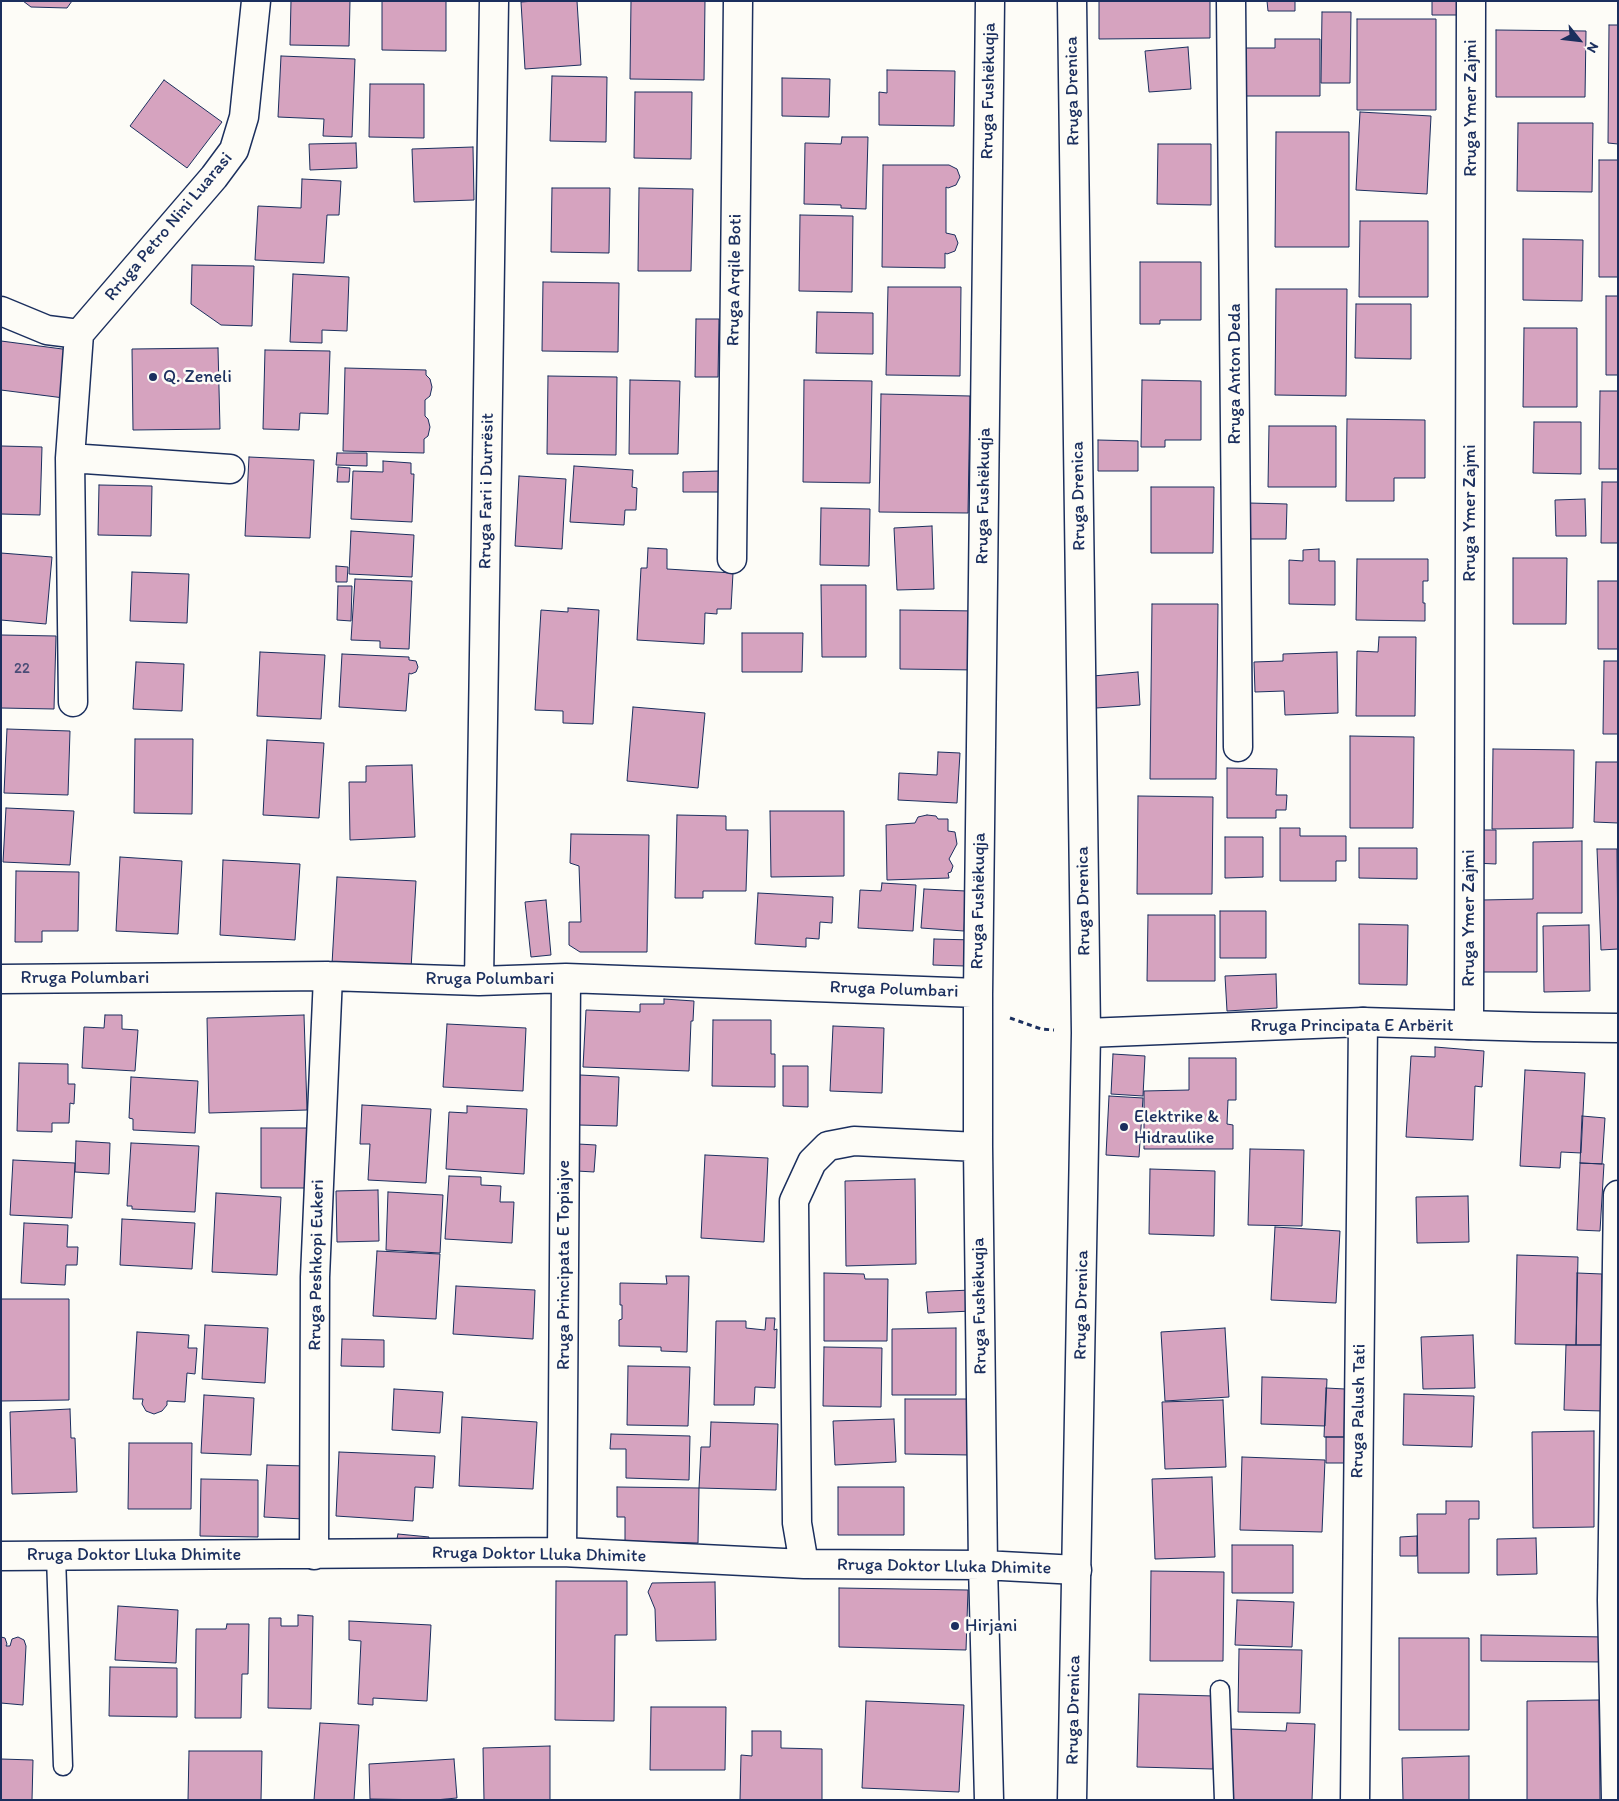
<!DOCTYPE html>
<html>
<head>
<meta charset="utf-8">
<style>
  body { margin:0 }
  #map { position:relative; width:1619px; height:1801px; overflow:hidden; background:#fdfcf7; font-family:Itim,sans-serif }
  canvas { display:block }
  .frame { position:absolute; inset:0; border:2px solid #1b2f5e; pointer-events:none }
  .north { position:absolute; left:1554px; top:15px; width:50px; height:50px; -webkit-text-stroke:4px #fdfcf7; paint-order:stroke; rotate:119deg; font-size:14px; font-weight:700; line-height:20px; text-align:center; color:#1b2f5e }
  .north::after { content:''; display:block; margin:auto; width:18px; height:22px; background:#1b2f5e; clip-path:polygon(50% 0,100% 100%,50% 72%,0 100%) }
</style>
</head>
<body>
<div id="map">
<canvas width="1619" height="1801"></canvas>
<div class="frame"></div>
<div class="north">N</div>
</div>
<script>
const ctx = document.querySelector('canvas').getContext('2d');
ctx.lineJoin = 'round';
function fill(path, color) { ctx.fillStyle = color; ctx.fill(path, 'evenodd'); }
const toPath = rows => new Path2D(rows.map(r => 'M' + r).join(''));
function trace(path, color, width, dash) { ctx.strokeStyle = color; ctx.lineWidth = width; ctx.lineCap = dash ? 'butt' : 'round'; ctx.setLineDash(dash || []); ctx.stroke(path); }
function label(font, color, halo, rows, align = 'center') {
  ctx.font = font + ' Itim,sans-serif'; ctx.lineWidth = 5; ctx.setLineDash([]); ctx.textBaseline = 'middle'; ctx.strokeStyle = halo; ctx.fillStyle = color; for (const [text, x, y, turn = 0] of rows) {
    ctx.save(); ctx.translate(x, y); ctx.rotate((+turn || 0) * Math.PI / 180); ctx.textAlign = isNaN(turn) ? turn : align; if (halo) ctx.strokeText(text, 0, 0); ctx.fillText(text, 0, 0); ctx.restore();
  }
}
const building = toPath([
  [23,1,72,1,67,8,31,7,23,1],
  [291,1,350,1,349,46,290,45,291,1],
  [382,1,446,1,446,51,382,50,382,1],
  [535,1,577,1,581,65,525,69,521,2,535,1],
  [631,1,705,1,704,80,630,79,631,1],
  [1099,1,1210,1,1210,38,1099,39,1099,1],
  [1267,1,1295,1,1295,11,1268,11,1267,1],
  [1432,1,1458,1,1458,15,1432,15,1432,1],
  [1322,12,1351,12,1350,83,1321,83,1322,12],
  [1357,19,1436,19,1436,110,1357,110,1357,19],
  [1609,25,1618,25,1618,144,1608,143,1609,25],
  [1496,30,1586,31,1585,97,1496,97,1496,30],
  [1275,39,1320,39,1320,96,1243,96,1243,48,1275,48,1275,39],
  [1188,47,1191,89,1149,92,1145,51,1188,47],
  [281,56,355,59,352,137,323,136,324,119,278,117,281,56],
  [887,70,955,71,954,126,879,125,879,92,887,93,887,70],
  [552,76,607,77,606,142,550,141,552,76],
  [782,78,830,79,829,117,782,116,782,78],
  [164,80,222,122,187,168,130,126,164,80],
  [370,84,424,84,424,138,369,137,370,84],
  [635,92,692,92,691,159,634,158,635,92],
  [1360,112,1431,116,1427,194,1356,190,1360,112],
  [1518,123,1593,123,1592,192,1517,191,1518,123],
  [1276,132,1349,132,1349,247,1275,247,1276,132],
  [842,137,868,137,866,209,841,208,841,205,804,204,805,143,841,144,842,137],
  [356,143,357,168,310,170,309,144,356,143],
  [1158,144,1211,144,1211,205,1157,204,1158,144],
  [473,147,474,200,414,202,412,149,473,147],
  [1599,160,1618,160,1618,277,1599,277,1599,160],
  [883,165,949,165,957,169,960,177,956,185,948,188,946,187,946,233,955,235,958,243,955,251,947,254,945,253,945,268,882,267,883,165],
  [302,179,341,181,339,215,327,215,324,263,255,260,258,206,301,208,302,179],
  [552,188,610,188,609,253,551,252,552,188],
  [639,188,693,189,691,271,638,271,639,188],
  [800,215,853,216,852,292,799,291,800,215],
  [1360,221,1428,221,1428,297,1359,297,1360,221],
  [1523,239,1583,240,1582,301,1523,300,1523,239],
  [1140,262,1201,262,1201,320,1160,320,1160,324,1140,324,1140,262],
  [192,265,254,266,252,326,221,325,191,304,192,265],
  [293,274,349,277,347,331,322,330,322,343,290,342,293,274],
  [543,282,619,283,618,352,542,351,543,282],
  [888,287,961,287,960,376,886,375,888,287],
  [1276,289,1347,289,1346,396,1275,395,1276,289],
  [1606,296,1618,296,1618,375,1606,375,1606,296],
  [1356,304,1411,304,1411,359,1355,358,1356,304],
  [817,312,873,313,873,354,816,353,817,312],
  [696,319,719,319,718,377,695,377,696,319],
  [1524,328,1577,328,1577,407,1523,407,1524,328],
  [1,341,70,350,64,398,1,390,1,341],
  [218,348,220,429,133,430,132,349,218,348],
  [265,350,330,351,328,414,300,413,299,430,263,429,265,350],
  [345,368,426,370,426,375,430,379,432,387,430,396,425,400,425,416,428,419,430,427,428,436,424,439,424,453,343,451,345,368],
  [548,376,617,377,616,455,547,454,548,376],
  [630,380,680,381,678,454,629,454,630,380],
  [804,380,872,381,870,483,803,482,804,380],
  [1142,380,1201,381,1201,440,1165,440,1165,447,1141,447,1142,380],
  [1600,391,1618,391,1618,469,1599,469,1600,391],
  [881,394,970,396,968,513,879,512,881,394],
  [1347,419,1425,420,1425,478,1394,478,1394,501,1346,501,1347,419],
  [1534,422,1581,422,1581,474,1533,473,1534,422],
  [1269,426,1336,426,1336,487,1268,487,1269,426],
  [1098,440,1138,441,1138,471,1098,471,1098,440],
  [1,446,42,447,40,515,1,514,1,446],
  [337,453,367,453,367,466,336,465,337,453],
  [249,457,314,460,310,538,245,536,249,457],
  [383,461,411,463,411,474,414,474,412,522,351,519,353,471,383,472,383,461],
  [574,466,633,470,632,487,637,488,636,510,625,510,624,525,570,522,574,466],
  [338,467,350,468,349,482,337,482,338,467],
  [720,471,720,492,683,492,683,472,720,471],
  [519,476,566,479,562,549,515,546,519,476],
  [1602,482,1618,482,1618,543,1601,543,1602,482],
  [99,485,152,486,151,536,98,535,99,485],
  [1151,487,1214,487,1213,553,1151,553,1151,487],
  [1585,499,1586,536,1556,536,1555,500,1585,499],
  [1249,503,1287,504,1286,539,1248,539,1249,503],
  [821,508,870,509,869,566,820,565,821,508],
  [932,526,934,589,897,590,894,528,932,526],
  [351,531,414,535,412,577,349,574,351,531],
  [648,548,667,549,667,569,733,573,731,609,717,609,717,614,705,613,704,644,637,640,641,568,647,568,648,548],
  [1319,549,1319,561,1335,561,1335,605,1289,604,1289,560,1303,561,1303,550,1319,549],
  [1,553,52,557,46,624,1,620,1,553],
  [1513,558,1567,558,1566,624,1513,624,1513,558],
  [1357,559,1428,559,1428,581,1423,581,1423,603,1425,603,1425,621,1356,620,1357,559],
  [336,566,348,567,347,582,336,582,336,566],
  [132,572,189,574,187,623,130,621,132,572],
  [355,579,412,581,409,649,380,648,380,641,351,640,355,579],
  [1598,581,1618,581,1618,649,1598,649,1598,581],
  [821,585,866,585,866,657,822,657,821,585],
  [338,586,352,586,351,621,337,620,338,586],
  [1152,604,1218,604,1216,779,1150,779,1152,604],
  [568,608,599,610,593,724,563,723,563,711,535,710,541,610,568,612,568,608],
  [900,610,977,611,976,670,900,669,900,610],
  [742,633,803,633,802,672,742,672,742,633],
  [1,635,56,636,54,709,1,708,1,635],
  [1379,637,1416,637,1415,716,1356,716,1357,651,1378,652,1379,637],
  [260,652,325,655,321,719,257,716,260,652],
  [1337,652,1338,713,1285,715,1284,691,1255,692,1254,662,1283,661,1283,654,1337,652],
  [342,654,409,657,409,660,416,661,418,667,416,672,411,674,409,673,406,711,339,707,342,654],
  [1604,661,1618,661,1618,734,1603,734,1604,661],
  [136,662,184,664,182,711,133,709,136,662],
  [1138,672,1140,705,1096,708,1093,676,1138,672],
  [633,707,705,713,698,788,627,781,633,707],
  [7,729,70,731,68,795,4,793,7,729],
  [1350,736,1414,737,1413,828,1350,828,1350,736],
  [135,739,193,739,192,814,134,813,135,739],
  [267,740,324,743,319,818,263,815,267,740],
  [1493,749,1574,750,1573,828,1492,829,1493,749],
  [938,752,960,753,957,803,898,800,899,773,937,775,938,752],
  [1596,762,1618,762,1618,823,1594,822,1596,762],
  [412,765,415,837,350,840,349,782,366,782,366,766,412,765],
  [1227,768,1277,769,1276,795,1287,795,1286,810,1276,810,1276,818,1227,818,1227,768],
  [1138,796,1213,797,1212,894,1137,894,1138,796],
  [6,808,74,811,70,865,3,862,6,808],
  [770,811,844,811,844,876,771,877,770,811],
  [677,815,726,816,726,830,748,830,746,891,703,891,703,898,675,898,677,815],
  [927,815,936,816,938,819,948,819,948,831,955,832,957,844,949,859,953,866,951,872,948,873,949,878,887,880,886,825,915,823,918,817,927,815],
  [1280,828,1300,828,1300,836,1346,836,1346,861,1336,861,1336,881,1280,881,1280,828],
  [1475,830,1496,830,1496,864,1474,863,1475,830],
  [571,834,649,835,647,952,580,952,569,945,569,922,581,922,579,866,570,863,571,834],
  [1225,837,1263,837,1263,877,1225,878,1225,837],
  [1582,841,1582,913,1537,913,1537,972,1482,972,1482,900,1533,899,1533,842,1582,841],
  [1359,848,1417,848,1417,879,1359,878,1359,848],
  [1597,849,1617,849,1618,949,1601,950,1597,849],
  [120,857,182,861,178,934,116,931,120,857],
  [223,860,300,864,295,940,220,935,223,860],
  [16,871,79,872,78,931,42,931,42,942,15,942,16,871],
  [337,877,416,881,411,969,332,964,337,877],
  [882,883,916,885,913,931,858,928,860,890,881,891,882,883],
  [924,889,966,891,964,931,921,928,924,889],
  [758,893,833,897,832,923,820,922,819,939,806,938,806,947,755,944,758,893],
  [546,900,551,955,531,957,525,902,546,900],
  [1220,911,1266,911,1266,958,1220,958,1220,911],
  [1148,915,1215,915,1215,981,1147,981,1148,915],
  [1359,924,1408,925,1407,985,1359,984,1359,924],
  [1589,925,1590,991,1544,992,1543,926,1589,925],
  [934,939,974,940,965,966,933,965,934,939],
  [1276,974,1277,1008,1227,1011,1225,976,1276,974],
  [664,999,694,1001,693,1021,691,1021,689,1071,583,1067,586,1010,640,1012,640,1004,664,1004,664,999],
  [105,1015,122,1015,122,1029,138,1030,135,1071,82,1068,84,1027,104,1028,105,1015],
  [304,1015,307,1110,209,1113,207,1018,304,1015],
  [713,1020,771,1020,771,1054,775,1054,775,1087,712,1086,713,1020],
  [447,1024,526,1028,523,1091,443,1087,447,1024],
  [833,1026,884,1028,882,1093,830,1091,833,1026],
  [1435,1047,1484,1051,1482,1087,1475,1086,1473,1140,1406,1137,1411,1056,1435,1057,1435,1047],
  [1113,1054,1145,1056,1143,1096,1111,1094,1113,1054],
  [1189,1058,1236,1058,1236,1100,1228,1100,1227,1124,1233,1125,1233,1149,1144,1149,1144,1091,1189,1090,1189,1058],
  [19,1063,68,1064,68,1084,75,1084,74,1104,70,1103,69,1123,52,1123,52,1132,17,1131,19,1063],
  [783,1066,808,1066,808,1107,783,1106,783,1066],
  [1525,1070,1585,1073,1581,1153,1561,1152,1560,1168,1520,1166,1525,1070],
  [580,1075,619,1077,617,1126,578,1125,580,1075],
  [131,1077,198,1081,195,1133,133,1130,133,1119,129,1118,131,1077],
  [1109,1096,1143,1098,1139,1157,1106,1155,1109,1096],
  [362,1105,431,1109,426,1183,368,1180,370,1144,360,1144,362,1105],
  [467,1106,527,1109,524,1174,446,1169,449,1112,467,1113,467,1106],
  [1582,1116,1605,1118,1602,1164,1580,1163,1582,1116],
  [261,1128,307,1128,307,1188,261,1188,261,1128],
  [76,1141,110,1143,109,1174,75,1172,76,1141],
  [131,1143,199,1146,195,1212,132,1209,132,1206,127,1206,131,1143],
  [578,1144,596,1145,594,1172,577,1171,578,1144],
  [1250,1149,1304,1150,1302,1226,1248,1225,1250,1149],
  [705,1155,768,1158,764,1242,701,1238,705,1155],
  [13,1160,75,1163,72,1218,10,1215,13,1160],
  [1580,1163,1604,1164,1600,1231,1577,1230,1580,1163],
  [1150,1169,1215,1171,1214,1236,1149,1234,1150,1169],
  [449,1176,481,1177,481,1185,501,1186,500,1202,514,1202,512,1243,445,1239,449,1176],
  [915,1179,916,1264,846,1266,845,1181,915,1179],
  [378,1190,379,1241,337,1242,336,1191,378,1190],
  [388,1192,443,1195,440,1253,386,1250,388,1192],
  [216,1193,281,1197,277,1275,212,1272,216,1193],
  [1468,1196,1469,1242,1417,1243,1416,1197,1468,1196],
  [122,1219,195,1223,192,1269,120,1265,122,1219],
  [24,1223,68,1225,67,1247,78,1247,77,1265,66,1265,65,1285,21,1283,24,1223],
  [1275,1227,1340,1231,1336,1303,1271,1300,1275,1227],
  [377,1251,440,1254,436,1319,373,1316,377,1251],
  [1517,1255,1578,1257,1576,1345,1515,1344,1517,1255],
  [824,1273,864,1274,865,1279,888,1279,887,1341,824,1341,824,1273],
  [1577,1273,1602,1274,1601,1345,1576,1345,1577,1273],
  [666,1276,689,1276,687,1352,661,1351,661,1347,619,1346,619,1320,622,1319,622,1305,620,1305,620,1283,667,1284,666,1276],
  [456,1286,535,1290,533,1339,453,1334,456,1286],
  [971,1290,972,1311,928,1313,926,1292,971,1290],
  [1,1299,69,1299,69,1400,1,1401,1,1299],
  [766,1318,775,1318,774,1330,777,1329,775,1388,755,1387,754,1405,714,1405,716,1321,746,1321,746,1328,765,1330,766,1318],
  [205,1325,268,1328,265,1383,202,1379,205,1325],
  [956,1328,956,1395,892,1395,892,1329,956,1328],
  [1225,1328,1229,1397,1165,1401,1161,1332,1225,1328],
  [137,1332,189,1335,188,1348,197,1348,195,1374,187,1373,185,1402,167,1401,167,1405,162,1411,154,1414,146,1411,142,1404,143,1399,133,1399,137,1332],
  [1473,1335,1475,1388,1423,1389,1421,1337,1473,1335],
  [342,1339,384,1340,384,1367,341,1366,342,1339],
  [1566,1345,1605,1345,1604,1411,1564,1410,1566,1345],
  [824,1347,882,1348,881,1407,823,1406,824,1347],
  [628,1366,690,1367,688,1426,627,1425,628,1366],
  [1262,1377,1327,1379,1325,1426,1261,1424,1262,1377],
  [1326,1388,1345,1389,1344,1437,1324,1437,1326,1388],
  [394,1389,443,1392,440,1433,392,1430,394,1389],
  [1404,1394,1474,1396,1472,1447,1403,1445,1404,1394],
  [204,1395,254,1398,251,1455,201,1453,204,1395],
  [905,1399,970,1399,970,1455,905,1454,905,1399],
  [1223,1400,1226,1467,1165,1469,1162,1402,1223,1400],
  [70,1409,71,1438,75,1438,77,1492,12,1494,10,1412,70,1409],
  [462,1417,537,1422,533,1489,459,1486,462,1417],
  [894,1419,896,1462,835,1465,833,1421,894,1419],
  [711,1422,778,1424,776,1490,699,1488,701,1447,710,1447,711,1422],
  [1594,1431,1594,1527,1533,1528,1532,1432,1594,1431],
  [611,1434,690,1436,689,1480,626,1478,626,1449,610,1449,611,1434],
  [1326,1437,1346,1437,1345,1463,1326,1463,1326,1437],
  [129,1443,192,1443,191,1509,128,1509,129,1443],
  [339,1452,435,1456,433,1488,415,1487,413,1521,336,1516,339,1452],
  [1242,1457,1325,1460,1322,1532,1240,1530,1242,1457],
  [267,1465,307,1466,303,1519,264,1517,267,1465],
  [1212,1477,1215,1557,1155,1559,1152,1479,1212,1477],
  [201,1479,258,1480,258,1537,200,1536,201,1479],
  [617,1487,699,1488,698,1543,625,1541,625,1517,617,1517,617,1487],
  [838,1487,904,1487,904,1535,838,1535,838,1487],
  [1446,1501,1479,1501,1479,1519,1469,1519,1469,1573,1418,1573,1417,1514,1446,1514,1446,1501],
  [398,1534,429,1537,428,1546,396,1543,398,1534],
  [1417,1536,1417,1556,1400,1556,1400,1537,1417,1536],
  [1536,1538,1537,1574,1497,1575,1497,1539,1536,1538],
  [1232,1545,1293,1545,1293,1593,1232,1593,1232,1545],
  [1151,1571,1224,1572,1223,1661,1150,1661,1151,1571],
  [556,1581,627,1581,627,1635,615,1635,614,1721,555,1720,556,1581],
  [715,1582,716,1640,656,1641,655,1609,648,1592,652,1583,715,1582],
  [839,1588,968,1590,966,1650,839,1647,839,1588],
  [1237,1600,1294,1602,1292,1647,1235,1645,1237,1600],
  [118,1606,178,1610,176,1663,115,1660,118,1606],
  [298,1615,313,1616,311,1709,268,1708,269,1618,281,1618,281,1626,298,1626,298,1615],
  [349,1621,431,1625,427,1701,373,1698,373,1705,358,1704,361,1641,349,1640,349,1621],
  [227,1624,249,1624,248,1674,242,1674,241,1718,195,1718,196,1629,226,1629,227,1624],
  [1481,1635,1606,1637,1606,1662,1481,1661,1481,1635],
  [1,1637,5,1638,7,1644,6,1646,10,1646,12,1639,18,1637,24,1640,26,1646,23,1705,1,1703,1,1637],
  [1399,1638,1469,1638,1469,1730,1399,1730,1399,1638],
  [1239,1649,1302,1650,1300,1713,1238,1712,1239,1649],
  [110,1667,177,1668,177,1717,109,1716,110,1667],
  [1139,1694,1214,1696,1213,1769,1137,1767,1139,1694],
  [1599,1700,1600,1800,1527,1800,1527,1701,1599,1700],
  [866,1701,964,1705,959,1792,862,1788,866,1701],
  [651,1707,726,1707,725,1770,650,1770,651,1707],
  [320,1723,359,1725,354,1800,314,1800,320,1723],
  [1287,1723,1315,1724,1312,1800,1228,1800,1231,1729,1286,1731,1287,1723],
  [752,1731,781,1731,781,1748,822,1749,822,1800,740,1800,741,1755,752,1756,752,1731],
  [550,1746,550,1800,484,1800,483,1748,550,1746],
  [189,1751,262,1751,261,1800,188,1800,189,1751],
  [1469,1756,1469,1800,1403,1800,1402,1758,1469,1756],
  [1,1759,33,1760,32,1800,1,1800,1,1759],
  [454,1759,457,1798,435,1800,370,1799,369,1764,454,1759]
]);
fill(building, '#d6a3bf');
trace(building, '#1b2f5e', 1);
const lane = toPath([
  [56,1556,63,1766],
  [1220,1690,1224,1800]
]);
const street = toPath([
  [1231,1,1238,747],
  [1,311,47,330,79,334],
  [79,334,214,177,234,150,244,117,256,1],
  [70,458,230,469],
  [732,559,738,1],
  [73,702,70,458,79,334],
  [1,979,328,976,479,981,566,978,978,993],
  [479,981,494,1],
  [1469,1025,1471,1],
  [562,1552,566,978],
  [314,1555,315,1277,328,976],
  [1,1556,562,1552,804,1564,983,1565,1077,1570],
  [804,1564,797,1523,794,1201,812,1162,828,1146,854,1141,978,1147],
  [989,1800,983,1565,978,1147,978,993,990,1],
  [1355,1800,1363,1022],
  [1616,1800,1612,1600,1618,1195]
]);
const secondary = toPath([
  [1072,1,1086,1033,1072,1800],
  [1086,1033,1363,1022,1534,1027,1618,1028]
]);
trace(lane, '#1b2f5e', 21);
trace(street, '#1b2f5e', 31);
trace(secondary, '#1b2f5e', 31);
trace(toPath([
  [1010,1018,1041,1029,1054,1030]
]), '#1b2f5e', 3, [5, 4]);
trace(lane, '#fdfcf7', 18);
trace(street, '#fdfcf7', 28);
trace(secondary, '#fdfcf7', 28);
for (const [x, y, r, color] of [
  [153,377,5,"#1b2f5e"],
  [1124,1127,5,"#1b2f5e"],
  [955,1626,5,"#1b2f5e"]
]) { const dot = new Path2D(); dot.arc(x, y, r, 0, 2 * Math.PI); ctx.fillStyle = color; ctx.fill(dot); trace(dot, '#fdfcf7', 2); }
label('15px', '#4a4c76', null, [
  ["22",22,669]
]);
label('18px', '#1b2f5e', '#fdfcf7', [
  ["Rruga Fushëkuqja",989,91,-89],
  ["Rruga Drenica",1073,91,-91],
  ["Rruga Ymer Zajmi",1471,108,-90],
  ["Rruga Petro Nini Luarasi",169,227,-50],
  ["Rruga Arqile Boti",735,280,-89],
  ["Rruga Anton Deda",1235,374,-90],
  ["Rruga Fari i Durrësit",487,491,-89],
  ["Rruga Fushëkuqja",984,496,-89],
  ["Rruga Drenica",1079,496,-91],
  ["Rruga Ymer Zajmi",1470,513,-90],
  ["Rruga Fushëkuqja",979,901,-89],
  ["Rruga Drenica",1084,901,-91],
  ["Rruga Ymer Zajmi",1469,918,-90],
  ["Rruga Polumbari",85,978],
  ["Rruga Polumbari",490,979],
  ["Rruga Polumbari",894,990,2],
  ["Rruga Principata E Arbërit",1352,1026],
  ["Rruga Peshkopi Eukeri",317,1265,-89],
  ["Rruga Principata E Topiajve",564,1265,-90],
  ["Rruga Drenica",1082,1305,-89],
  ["Rruga Fushëkuqja",980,1306,-91],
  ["Rruga Palush Tati",1359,1411,-89],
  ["Rruga Doktor Lluka Dhimite",134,1555],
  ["Rruga Doktor Lluka Dhimite",539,1555,1],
  ["Rruga Doktor Lluka Dhimite",944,1567,1],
  ["Rruga Drenica",1074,1710,-89]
]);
label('18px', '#1b2f5e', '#fdfcf7', [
  ["Q. Zeneli",163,377],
  ["Elektrike &",1134,1117],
  ["Hidraulike",1134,1138],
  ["Hirjani",965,1626]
], 'left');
</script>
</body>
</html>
